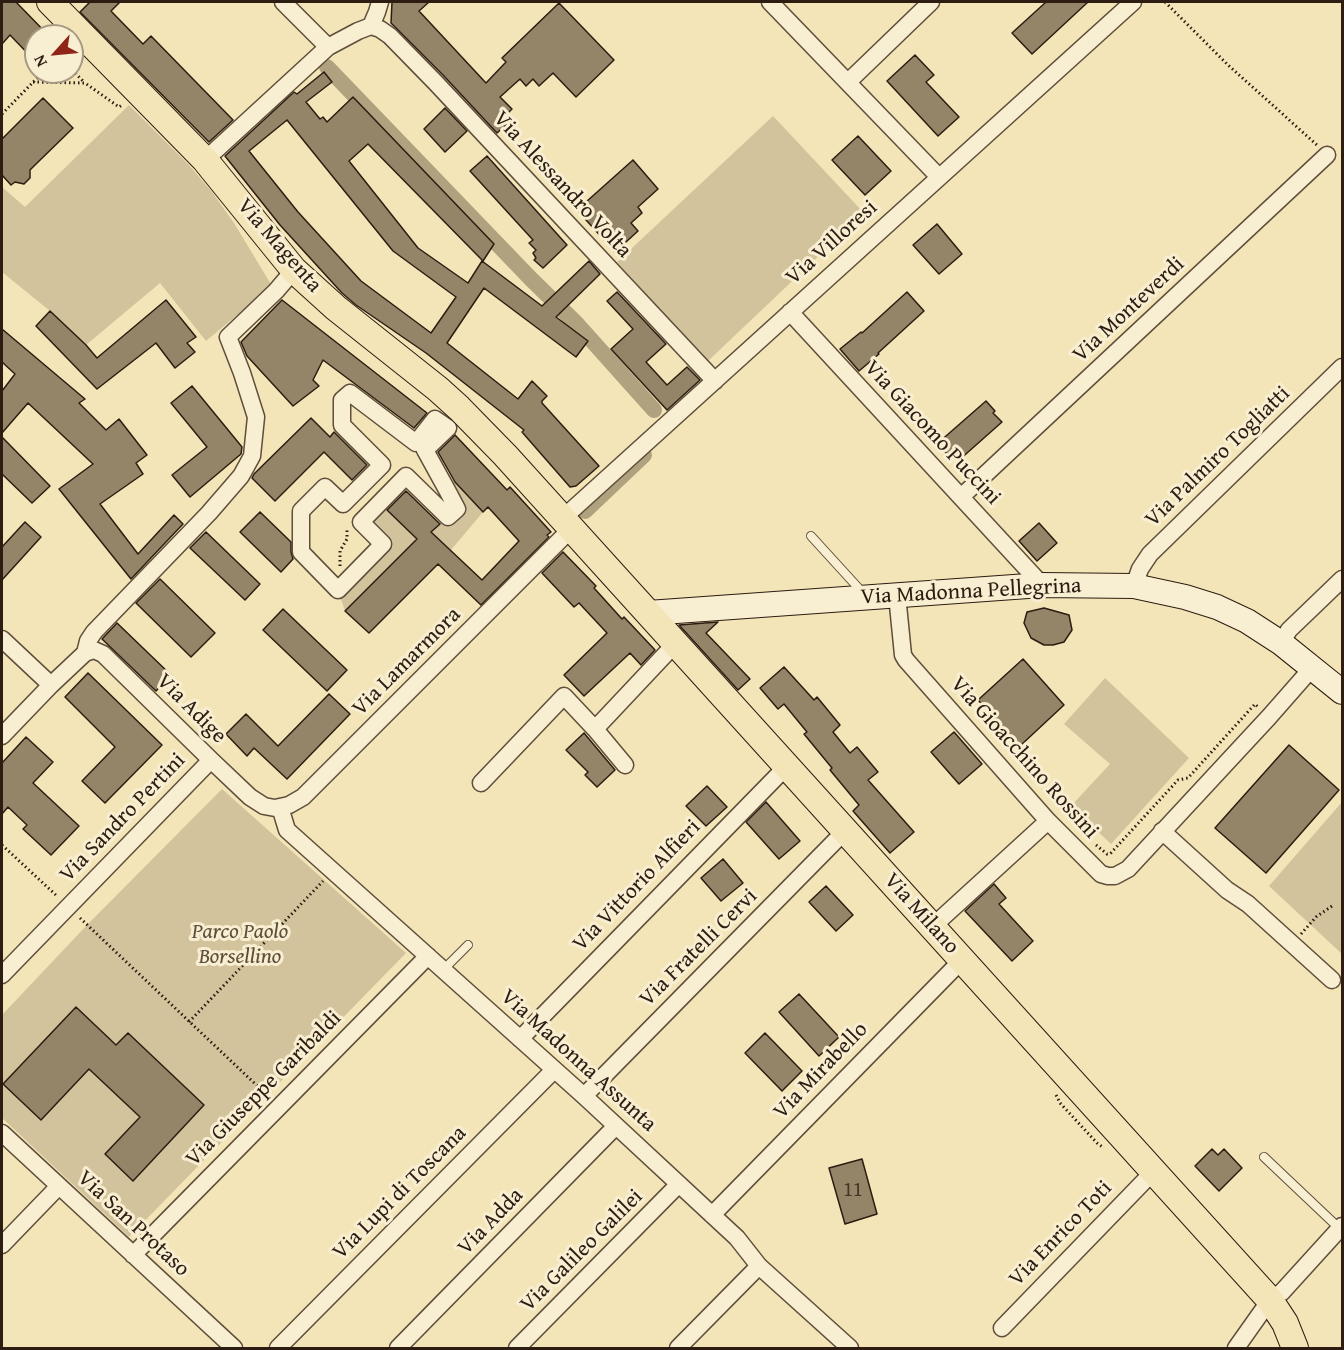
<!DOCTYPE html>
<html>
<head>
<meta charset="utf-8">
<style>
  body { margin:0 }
  #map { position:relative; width:1344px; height:1350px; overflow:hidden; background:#f4e5b8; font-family:"Gentium Book Plus",serif }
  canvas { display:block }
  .frame { position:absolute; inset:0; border:3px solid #2c1c11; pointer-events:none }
  .north { position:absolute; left:24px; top:24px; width:60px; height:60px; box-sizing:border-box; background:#f8eed1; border:2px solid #a69a84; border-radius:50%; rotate:243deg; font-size:16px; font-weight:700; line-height:24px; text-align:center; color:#2c1c11 }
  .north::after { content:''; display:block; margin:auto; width:21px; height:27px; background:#8f2418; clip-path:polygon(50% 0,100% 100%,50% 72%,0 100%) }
</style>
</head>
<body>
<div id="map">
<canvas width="1344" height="1350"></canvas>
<div class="frame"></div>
<div class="north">N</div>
</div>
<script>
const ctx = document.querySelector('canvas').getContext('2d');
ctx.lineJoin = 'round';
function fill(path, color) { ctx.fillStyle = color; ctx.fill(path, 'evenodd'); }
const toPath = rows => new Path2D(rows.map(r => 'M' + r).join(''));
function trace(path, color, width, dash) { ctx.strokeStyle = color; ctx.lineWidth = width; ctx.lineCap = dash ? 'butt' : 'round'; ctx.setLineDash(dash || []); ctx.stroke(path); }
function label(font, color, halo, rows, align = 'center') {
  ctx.font = font + ' "Gentium Book Plus",serif'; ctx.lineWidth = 6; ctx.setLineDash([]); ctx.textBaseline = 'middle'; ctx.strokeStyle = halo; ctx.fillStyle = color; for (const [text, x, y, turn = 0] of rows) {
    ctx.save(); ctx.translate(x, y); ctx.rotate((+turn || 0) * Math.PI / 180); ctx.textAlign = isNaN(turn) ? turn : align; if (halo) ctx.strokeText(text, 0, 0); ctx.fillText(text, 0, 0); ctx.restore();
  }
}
fill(toPath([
  [129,105,189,165,212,192,234,223,272,286,206,341,160,283,86,345,50,311,2,272,2,187,25,207],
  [773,116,864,213,708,361,617,262],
  [425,450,483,512,451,550,431,532,441,522,399,481,448,517,456,509],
  [379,502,417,539,345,611,338,590,383,544,361,522],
  [1105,678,1189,758,1111,844,1071,806,1110,764,1064,724],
  [222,789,406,953,129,1237,2,1118,2,1015,87,925],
  [76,1007,116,1045,128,1033,204,1105,133,1180,105,1154,140,1117,89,1069],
  [1342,802,1342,954,1269,886]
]), '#d2c39c');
trace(toPath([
  [327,67,531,279,577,324,654,410],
  [585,511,644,455]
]), '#b0a17f', 16);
const building = toPath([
  [2,2,16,2,49,36,36,36,36,62,10,35,2,44,2,2],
  [90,2,120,2,111,11,143,44,151,36,233,120,209,142,80,12,90,2],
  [392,2,429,2,419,11,486,83,506,62,502,58,559,3,614,60,576,97,553,73,539,86,533,79,526,86,520,79,500,97,512,109,504,117,509,122,497,133,443,75,391,23,392,2],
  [1046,2,1088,2,1032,54,1012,33,1046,2],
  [915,55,934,75,926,82,959,117,938,136,887,81,915,55],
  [324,72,332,82,306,102,320,119,323,117,327,122,353,97,494,244,483,261,368,144,349,161,418,248,468,283,482,261,542,306,589,261,600,274,556,317,588,341,576,357,484,288,447,343,518,399,532,381,547,396,542,401,542,403,599,466,576,486,570,487,522,432,524,430,426,353,356,305,342,293,280,225,225,156,294,92,297,94,324,72],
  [287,120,393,251,456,297,431,333,361,281,298,212,249,151,287,120],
  [43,98,73,128,34,166,30,170,30,178,24,184,15,182,11,185,2,175,2,139,43,98],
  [445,108,467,131,445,152,424,129,445,108],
  [858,136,891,171,865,195,832,160,858,136],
  [487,156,567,245,543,268,534,260,536,258,533,253,536,250,529,243,533,240,470,171,487,156],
  [633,160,658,189,638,207,642,213,631,223,638,231,615,252,577,210,633,160],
  [937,224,962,254,939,274,913,245,937,224],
  [617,292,666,344,646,362,667,385,687,367,700,380,667,410,611,349,633,329,607,301,617,292],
  [907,292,924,311,878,353,879,354,859,371,840,349,861,332,862,333,907,292],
  [166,300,196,337,187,343,195,352,175,368,156,343,97,389,36,326,50,311,86,345,97,358,166,300],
  [282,300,427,413,414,428,323,360,313,380,319,386,293,406,247,356,241,342,282,300],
  [2,329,85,399,79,403,106,430,119,419,147,455,136,463,143,474,100,504,138,554,174,515,183,524,131,579,59,489,93,464,28,403,2,433,2,391,15,374,2,362,2,329],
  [192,386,242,447,241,454,190,497,172,475,207,447,171,403,192,386],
  [986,401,995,411,993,413,1002,422,958,461,952,454,949,457,938,443,986,401],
  [311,418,330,437,334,432,367,465,352,480,324,452,275,501,252,478,254,474,311,418],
  [455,435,507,490,510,487,551,532,547,535,549,537,481,605,438,564,369,633,345,611,417,539,387,510,406,491,440,524,431,532,482,580,519,541,488,507,483,512,455,482,438,452,455,435],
  [2,437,50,486,32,503,2,474,2,437],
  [260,512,291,542,291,552,293,559,281,572,240,532,260,512],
  [25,522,41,537,2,580,2,547,25,522],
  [1039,523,1057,543,1037,561,1019,541,1039,523],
  [206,532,260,584,245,600,190,548,206,532],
  [563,552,596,586,594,588,622,619,624,617,655,650,641,665,630,653,584,696,564,675,607,633,579,603,574,607,542,573,563,552],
  [160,579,215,633,191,657,136,603,160,579],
  [1044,608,1069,615,1072,630,1064,642,1053,645,1044,645,1031,638,1024,623,1027,612,1044,608],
  [283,609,347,670,327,691,263,630,283,609],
  [718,622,706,633,750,679,738,690,679,625,718,622],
  [117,623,171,675,156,691,102,639,117,623],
  [1023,659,1064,705,1020,746,978,700,1023,659],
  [784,667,814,700,817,697,840,725,833,732,850,753,857,747,878,772,868,780,914,832,890,853,853,811,859,805,830,770,832,768,804,734,807,732,784,704,778,709,760,688,784,667],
  [88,673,162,745,105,803,82,781,115,747,65,697,88,673],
  [329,694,350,714,287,779,254,748,247,756,226,734,246,714,278,746,329,694],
  [954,732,982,764,959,784,931,752,954,732],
  [584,733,615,770,597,787,585,775,588,772,566,750,584,733],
  [26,737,53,762,33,783,79,826,51,855,23,829,27,825,8,807,2,814,2,763,26,737],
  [1289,745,1339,790,1266,873,1215,828,1289,745],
  [707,786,727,807,706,826,686,806,707,786],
  [766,802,800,841,779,859,746,822,766,802],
  [723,859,743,883,721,901,701,878,723,859],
  [994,884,1006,898,999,904,1033,941,1012,961,965,911,994,884],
  [826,886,853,915,836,931,809,902,826,886],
  [799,994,839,1037,819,1056,779,1012,799,994],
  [76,1007,116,1045,128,1033,204,1105,133,1181,105,1154,140,1117,89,1069,41,1120,3,1084,76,1007],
  [765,1033,802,1071,782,1091,745,1053,765,1033],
  [1212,1149,1218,1155,1224,1149,1242,1168,1219,1191,1195,1166,1212,1149],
  [862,1159,877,1214,845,1224,829,1168,862,1159]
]);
fill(building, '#948568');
trace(building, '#2c1c11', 1.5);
const lane = toPath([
  [811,536,863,593],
  [443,970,468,945],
  [1264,1157,1340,1229]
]);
const street = toPath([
  [283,2,328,47],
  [770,2,939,177],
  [371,26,380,29,390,36,435,82,715,381],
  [848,82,931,2],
  [205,160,328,47,358,31,371,26,377,12,380,2],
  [790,312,1042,585],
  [350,393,416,443,435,419,448,428,425,450,447,490,457,509,448,517,406,476,361,522,383,544,338,590,301,552,301,511,325,487,343,504,382,465,342,425,342,400,350,393],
  [961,497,1327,155],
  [562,519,1133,2],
  [1134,586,1140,569,1150,554,1342,367],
  [897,595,903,655,906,660,1048,821,1101,874,1108,876,1115,876,1128,869,1269,717,1312,668],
  [2,639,51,685],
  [1281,643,1289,630,1342,579],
  [85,653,94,650,103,654,211,760,250,797,264,806,275,808,289,805,303,797,571,529],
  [595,729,625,765],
  [2,736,51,685,85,653,88,641,94,632,209,513,241,476,252,456,256,417,242,373,228,337,276,291,294,270],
  [481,783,564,696,595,729,675,644],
  [280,807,287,830,584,1096,737,1238,759,1266,850,1348],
  [1162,831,1227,890,1248,904,1332,980],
  [932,927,1048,821],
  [2,975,211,760],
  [520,1039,787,766],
  [584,1096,845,831],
  [2,1133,234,1348],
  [712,1215,962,960],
  [2,1245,59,1186],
  [133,1255,428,956],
  [1002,1328,1154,1171],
  [278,1348,554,1070],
  [398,1348,616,1126],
  [517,1348,679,1184],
  [678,1348,759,1266],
  [1236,1348,1270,1300,1282,1292,1342,1226]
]);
const secondary = toPath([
  [648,613,1042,585,1134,586,1185,597,1217,607,1247,621,1281,643,1342,692]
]);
const primary = toPath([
  [50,2,205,160,294,270,336,308,438,389,459,408,505,455,1270,1300,1285,1323,1295,1348]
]);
trace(lane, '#5e4e3b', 10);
trace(street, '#5e4e3b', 19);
trace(secondary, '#2c1c11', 26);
trace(primary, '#2c1c11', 28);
trace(toPath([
  [1165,2,1228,65,1317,145],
  [72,70,84,82],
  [33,82,85,83,119,107,122,105],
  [2,114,43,72],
  [340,566,340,551,347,539,347,530],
  [2,845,58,897],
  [1096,845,1107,854,1110,854,1178,780,1188,778,1255,704,1259,708],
  [80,918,269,1097],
  [1301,934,1316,917,1332,906],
  [189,1022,323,881],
  [1056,1095,1060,1103,1097,1143,1104,1148]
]), '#2c1c11', 3, [1.5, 3]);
trace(lane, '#f8eed1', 8);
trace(street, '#f8eed1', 16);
trace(secondary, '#f8eed1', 24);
trace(primary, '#f4e5b8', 26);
label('20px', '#463627', null, [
  ["11",853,1191]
]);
label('22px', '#2c1c11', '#f8eed1', [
  ["Via Alessandro Volta",562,185,47],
  ["Via Villoresi",832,243,-42],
  ["Via Magenta",279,246,49],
  ["Via Monteverdi",1129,310,-43],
  ["Via Giacomo Puccini",932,433,47],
  ["Via Palmiro Togliatti",1218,457,-44],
  ["Via Madonna Pellegrina",971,592,-3],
  ["Via Lamarmora",407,662,-45],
  ["Via Adige",191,709,45],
  ["Via Gioacchino Rossini",1024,758,48],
  ["Via Sandro Pertini",123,818,-46],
  ["Via Vittorio Alfieri",637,886,-46],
  ["Via Milano",921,914,48],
  ["Via Fratelli Cervi",699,948,-45],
  ["Via Madonna Assunta",578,1061,42],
  ["Via Mirabello",821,1071,-46],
  ["Via Giuseppe Garibaldi",264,1089,-45],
  ["Via Lupi di Toscana",400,1193,-45],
  ["Via Adda",491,1222,-46],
  ["Via San Protaso",133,1224,43],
  ["Via Enrico Toti",1061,1234,-46],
  ["Via Galileo Galilei",582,1251,-45]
]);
label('italic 22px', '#5e4e3b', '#f8eed1', [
  ["Parco Paolo",240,932],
  ["Borsellino",240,957]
]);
</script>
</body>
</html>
